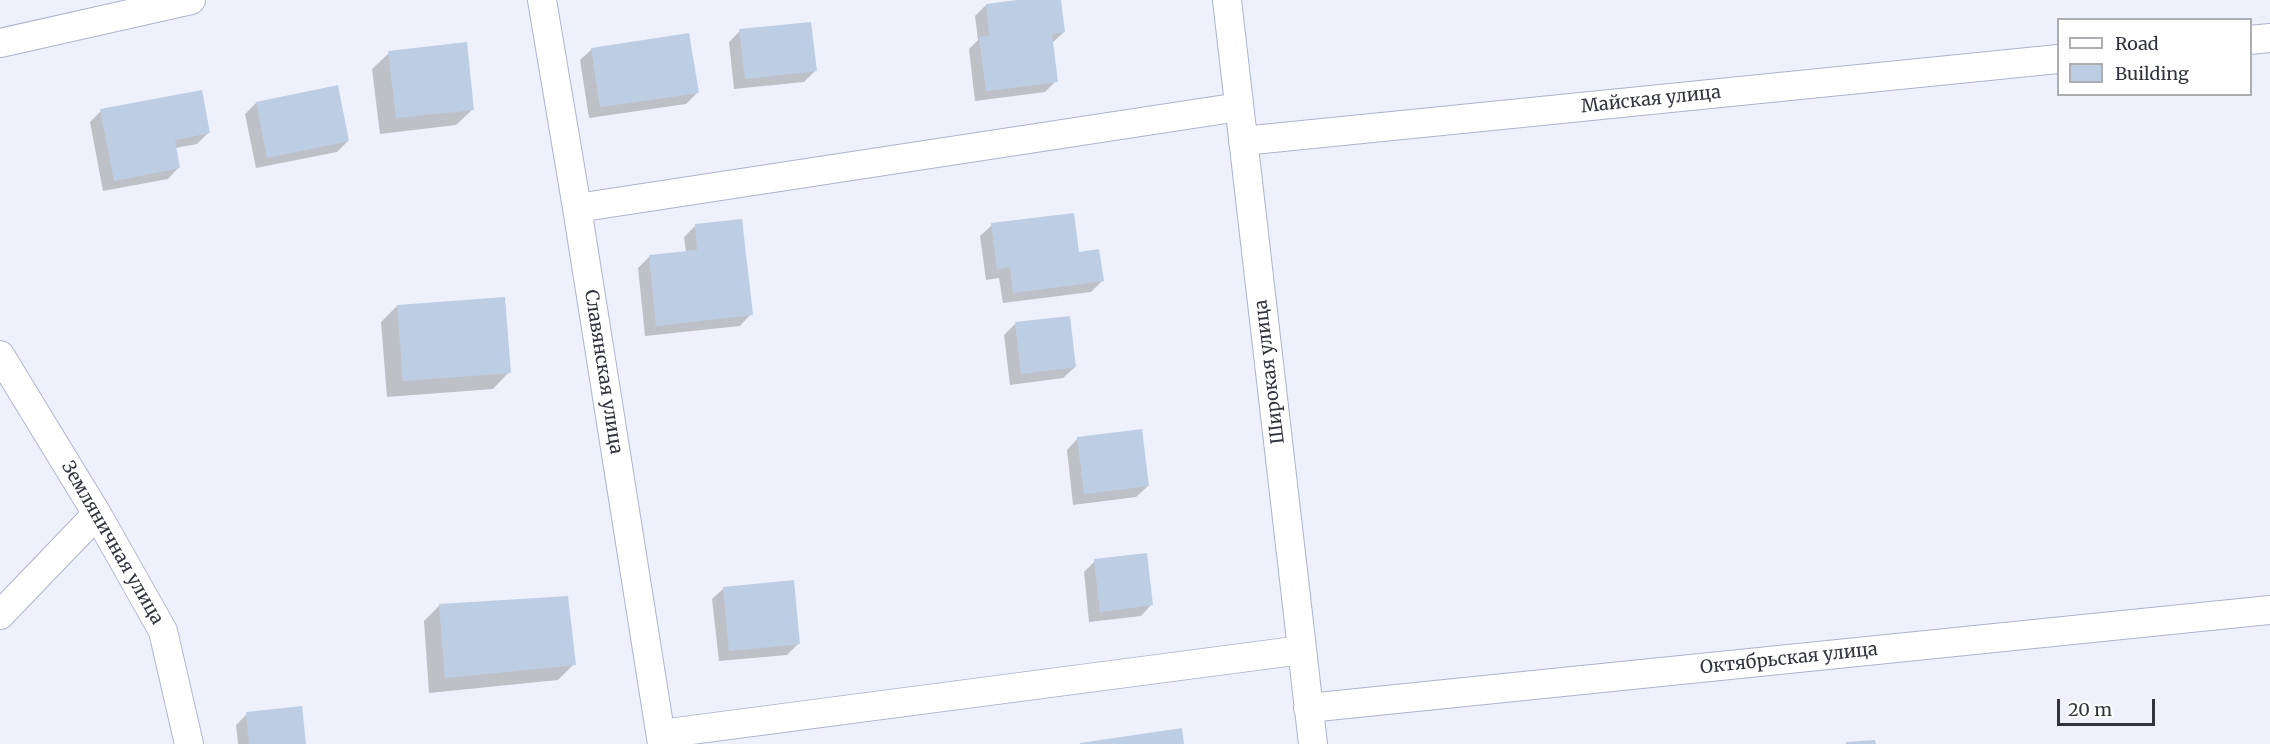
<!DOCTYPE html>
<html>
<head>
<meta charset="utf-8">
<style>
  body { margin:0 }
  #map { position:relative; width:2270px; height:744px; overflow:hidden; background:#eef1fb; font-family:Merriweather,serif }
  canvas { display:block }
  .legend { position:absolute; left:2057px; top:18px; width:195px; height:78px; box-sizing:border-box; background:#fff; border:2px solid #adaeb2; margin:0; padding:8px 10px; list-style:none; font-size:18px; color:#31343e }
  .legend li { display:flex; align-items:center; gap:12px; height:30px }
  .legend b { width:30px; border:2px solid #adaeb2 }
  .scale { position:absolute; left:2057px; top:699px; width:98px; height:27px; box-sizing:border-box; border:3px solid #31343e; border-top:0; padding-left:8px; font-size:18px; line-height:21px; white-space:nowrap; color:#31343e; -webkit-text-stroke:4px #fff; paint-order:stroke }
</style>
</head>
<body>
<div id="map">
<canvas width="2270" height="744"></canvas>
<ul class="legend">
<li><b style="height:8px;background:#fff"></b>Road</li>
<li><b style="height:16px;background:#bdcee4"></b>Building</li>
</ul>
<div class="scale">20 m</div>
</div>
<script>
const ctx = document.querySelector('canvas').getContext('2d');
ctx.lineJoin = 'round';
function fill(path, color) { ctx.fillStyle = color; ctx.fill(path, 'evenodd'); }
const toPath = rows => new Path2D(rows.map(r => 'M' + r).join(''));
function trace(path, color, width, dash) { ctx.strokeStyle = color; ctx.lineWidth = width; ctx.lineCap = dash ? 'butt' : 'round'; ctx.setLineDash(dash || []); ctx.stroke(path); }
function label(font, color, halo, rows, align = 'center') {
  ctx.font = font + ' Merriweather,serif'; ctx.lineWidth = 5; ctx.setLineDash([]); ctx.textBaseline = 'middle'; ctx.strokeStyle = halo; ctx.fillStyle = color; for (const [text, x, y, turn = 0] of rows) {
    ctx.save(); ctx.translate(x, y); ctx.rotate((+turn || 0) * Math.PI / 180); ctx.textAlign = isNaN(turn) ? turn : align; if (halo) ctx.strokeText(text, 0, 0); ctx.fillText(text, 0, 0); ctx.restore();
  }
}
fill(toPath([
  [1029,0,1060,0,1064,32,1052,43,1056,81,1045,92,975,101,969,49,978,40,975,16,986,5],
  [740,31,815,71,804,82,734,89,729,42],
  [592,49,697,93,686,104,589,118,580,60],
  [389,53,473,109,456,125,380,134,372,69],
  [256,103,348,141,337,152,256,168,245,114],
  [101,111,208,133,197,144,175,148,179,167,168,179,103,191,90,122],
  [992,225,1077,253,1102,281,1091,292,1003,303,999,278,986,280,980,236],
  [695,226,751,314,740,326,645,336,638,268,649,257,686,252,684,237],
  [397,306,509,372,493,389,387,397,381,322],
  [1015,324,1075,367,1063,378,1010,385,1004,335],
  [1078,438,1148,486,1136,497,1073,505,1067,450],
  [1095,561,1152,604,1141,616,1089,622,1084,572],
  [724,588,799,643,787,655,719,661,712,599],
  [440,605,574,664,558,680,429,693,424,621],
  [247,714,304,744,238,744,236,725]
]), '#0003');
fill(toPath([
  [1017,0,1061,0,1065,32,1052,34,1058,82,986,91,979,37,989,36,986,4],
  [811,22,817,71,745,79,739,29],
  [689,33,699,93,600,107,591,48],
  [467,42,474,110,396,118,388,51],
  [338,85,349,141,267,158,256,102],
  [202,90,210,133,175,140,180,168,114,181,100,109],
  [1074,213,1079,252,1099,249,1104,281,1013,293,1010,267,997,269,991,223],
  [742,219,753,315,656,326,649,255,697,250,695,224],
  [505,297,511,373,403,381,397,305],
  [1070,316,1076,367,1021,374,1015,322],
  [1142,429,1149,486,1084,494,1077,437],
  [1147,553,1153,605,1100,612,1094,559],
  [794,580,800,644,729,651,723,587],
  [568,596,576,665,445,678,439,604],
  [302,706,306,744,249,744,246,712],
  [1182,728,1184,744,1080,744,1080,743],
  [1875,740,1876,744,1846,744,1846,742]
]), '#bdcee4');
const minor = toPath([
  [542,0,577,208,662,744],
  [1227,0,1313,744],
  [2250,40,2270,38],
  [0,43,191,0],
  [1243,141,2058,59],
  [577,208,1239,107],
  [0,355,97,514,163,631,189,744],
  [0,615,97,514],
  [1308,708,2270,610],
  [661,734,1302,650]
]);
trace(minor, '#adb4cc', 30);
trace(minor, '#fff', 28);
label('18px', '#31343e', '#fff', [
  ["Майская улица",1651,100,-6],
  ["Славянская улица",603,372,81],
  ["Широкая улица",1270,372,-97],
  ["Земляничная улица",112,543,60],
  ["Октябрьская улица",1789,659,-6]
]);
</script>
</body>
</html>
